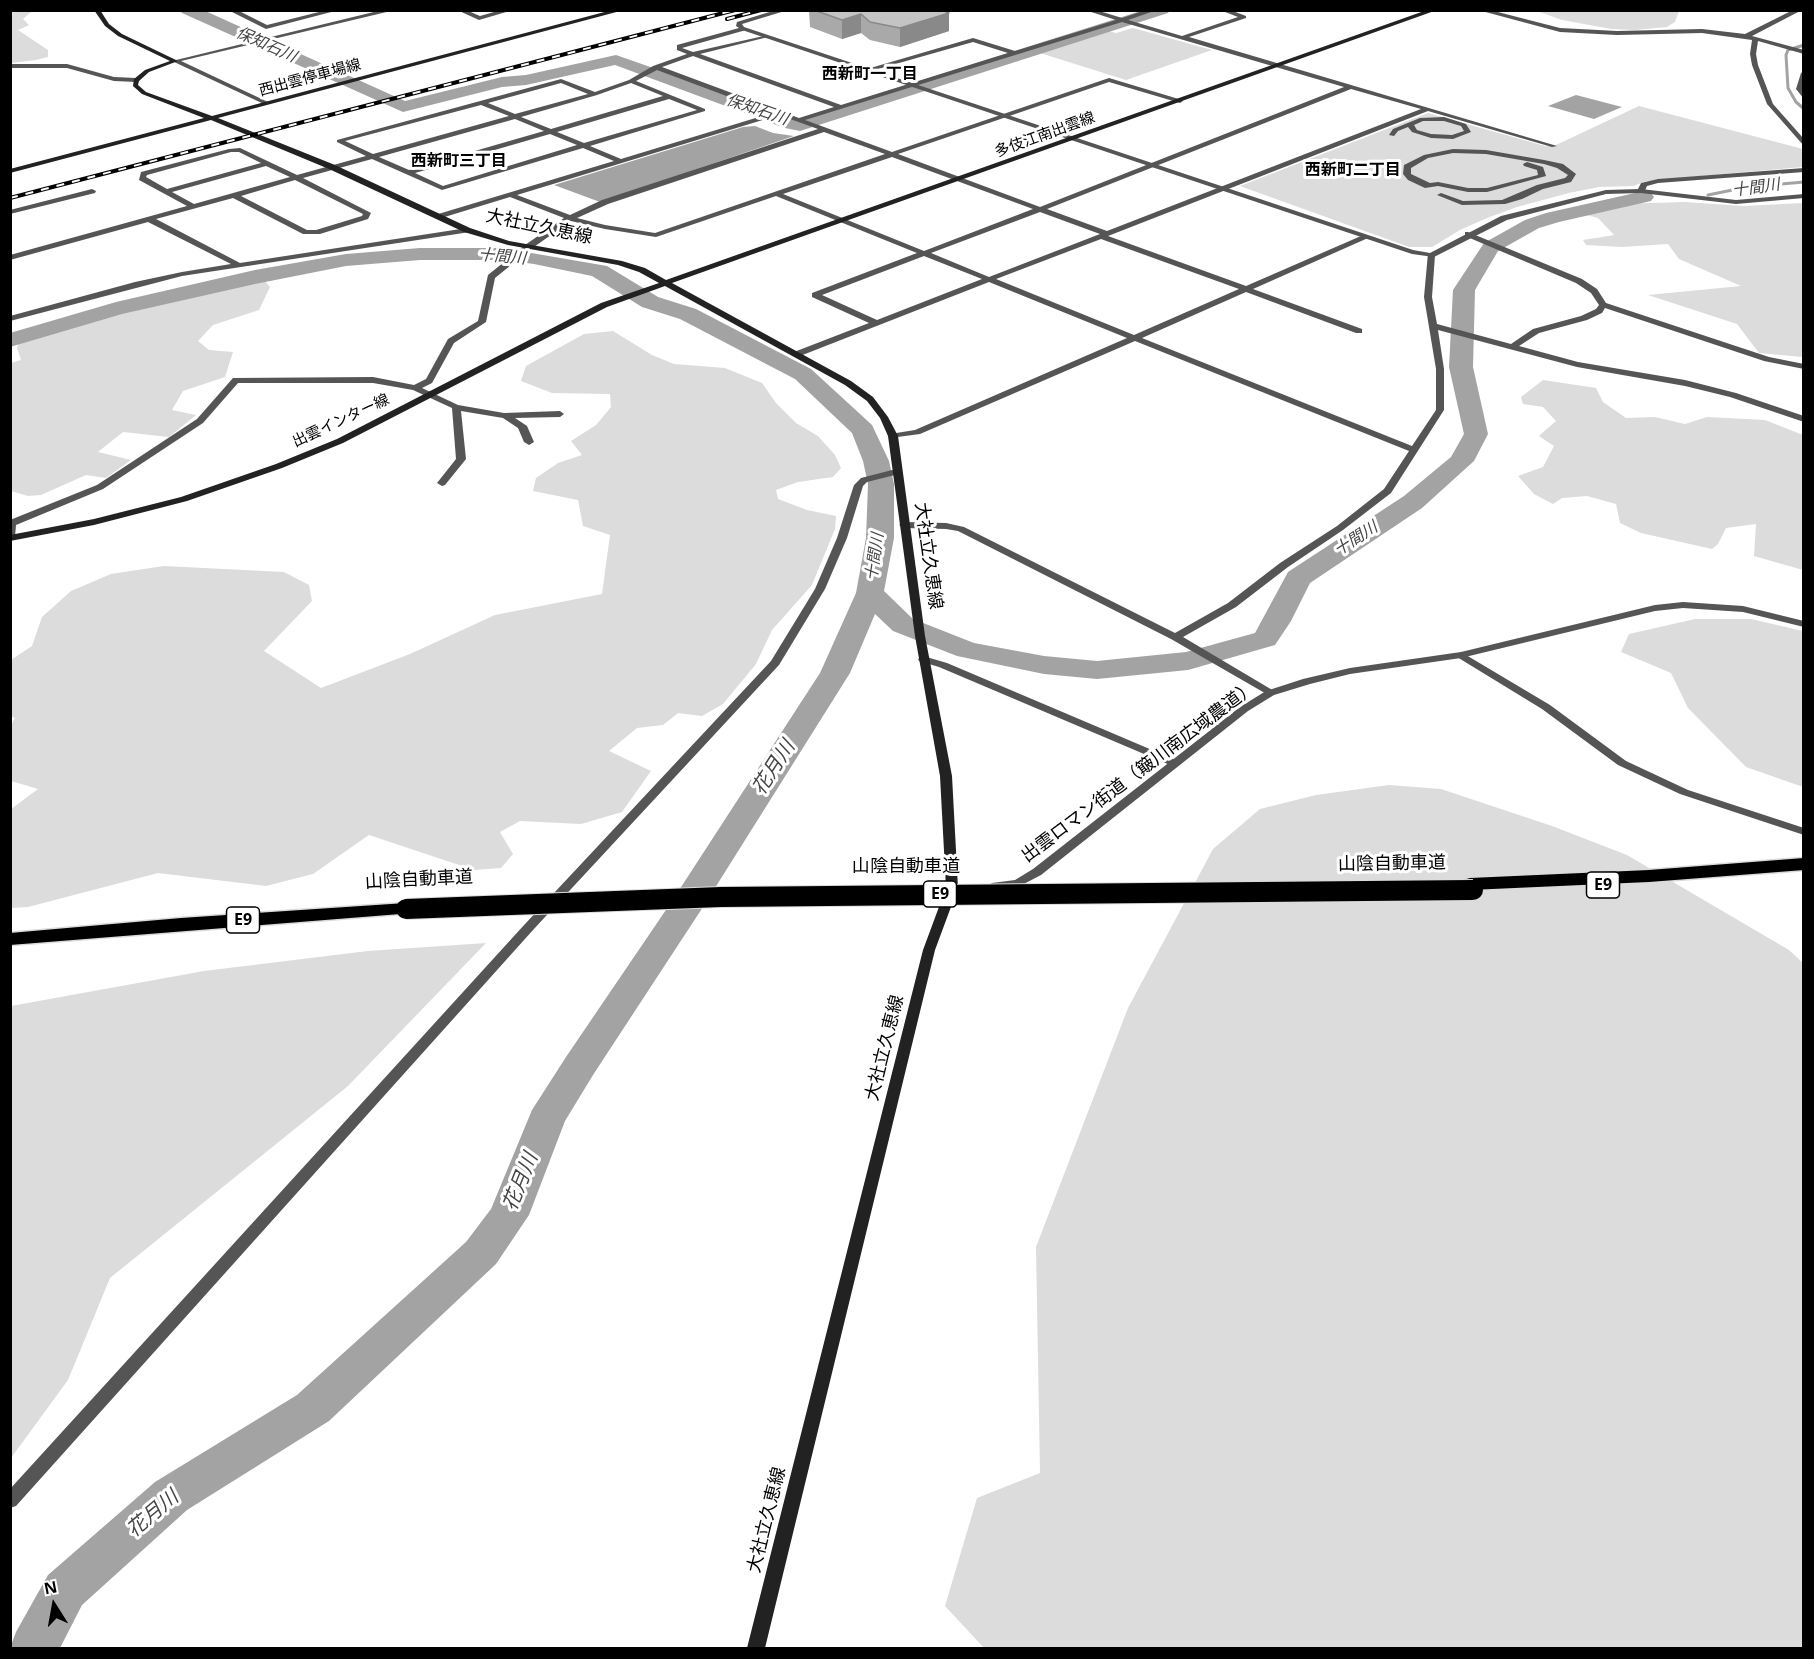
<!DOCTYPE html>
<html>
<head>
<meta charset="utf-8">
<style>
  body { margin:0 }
  #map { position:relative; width:1814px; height:1659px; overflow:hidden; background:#fff; font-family:"Noto Sans",sans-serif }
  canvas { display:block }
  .frame { position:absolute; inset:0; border:12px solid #000; pointer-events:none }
  .north { position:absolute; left:24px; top:1575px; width:60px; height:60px; -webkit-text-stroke:4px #fff; paint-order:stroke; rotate:349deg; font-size:16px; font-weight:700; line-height:24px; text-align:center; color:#000 }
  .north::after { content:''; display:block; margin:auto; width:21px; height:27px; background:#000; clip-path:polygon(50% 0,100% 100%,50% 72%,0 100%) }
</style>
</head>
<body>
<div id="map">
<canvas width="1814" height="1659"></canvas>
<div class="frame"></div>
<div class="north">N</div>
</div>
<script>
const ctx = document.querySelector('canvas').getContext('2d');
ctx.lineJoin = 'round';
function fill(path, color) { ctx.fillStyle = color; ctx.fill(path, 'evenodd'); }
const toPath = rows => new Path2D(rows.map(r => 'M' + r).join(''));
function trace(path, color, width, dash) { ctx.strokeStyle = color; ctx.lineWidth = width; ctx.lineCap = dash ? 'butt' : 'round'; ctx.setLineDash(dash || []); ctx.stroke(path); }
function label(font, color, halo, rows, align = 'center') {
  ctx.font = font + ' "Noto Sans","Noto Sans JP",sans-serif'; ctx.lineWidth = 6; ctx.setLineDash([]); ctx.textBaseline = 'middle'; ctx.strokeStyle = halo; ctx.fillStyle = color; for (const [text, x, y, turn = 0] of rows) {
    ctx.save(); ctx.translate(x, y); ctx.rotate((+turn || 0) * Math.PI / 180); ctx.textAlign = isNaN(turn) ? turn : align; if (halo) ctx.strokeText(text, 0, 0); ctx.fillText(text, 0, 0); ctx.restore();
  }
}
fill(toPath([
  [11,10,31,12,23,19,29,25,18,30,48,50,48,57,36,60,11,63],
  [1537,11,1678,10,1679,11,1675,22,1667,27,1635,30,1611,29,1562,20],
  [1133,28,1212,50,1126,80,1040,53,1108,31,1116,33],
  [1639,106,1803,149,1803,167,1667,179,1643,182,1634,186,1599,187,1569,193,1517,207,1487,218,1460,230,1432,247,1409,247,1240,186,1428,113,1545,146,1556,145],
  [1684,202,1744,206,1803,203,1803,357,1759,353,1737,324,1648,295,1741,286,1679,259,1668,244,1622,247,1586,245,1583,240,1614,235,1598,218,1580,213,1618,204],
  [244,276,264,280,270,287,259,310,213,325,198,341,209,350,233,352,225,377,183,391,172,410,196,415,169,437,123,432,98,452,131,460,106,478,86,475,41,495,28,496,11,491,11,363,21,360,17,348,23,333,119,305],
  [613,331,652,355,674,364,725,368,762,383,776,403,796,423,818,436,835,455,841,468,833,477,798,482,776,490,778,499,807,510,836,516,835,529,812,585,772,630,756,664,723,704,702,716,678,713,663,725,637,728,609,751,651,771,622,812,581,824,520,821,500,832,513,854,501,868,474,870,369,835,313,874,266,886,158,873,28,907,11,908,11,809,38,789,11,781,11,725,15,718,11,716,11,660,32,646,42,617,71,591,111,574,164,566,284,572,309,585,312,601,264,651,321,688,410,654,495,615,602,594,610,535,583,526,578,500,533,491,536,478,558,463,582,455,571,441,596,425,611,407,610,394,552,393,521,381,526,366,584,334],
  [1543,380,1596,388,1603,402,1626,418,1655,417,1685,424,1707,417,1765,420,1803,435,1803,570,1754,556,1756,524,1726,528,1718,544,1712,549,1641,533,1620,523,1616,504,1587,496,1562,498,1553,504,1534,494,1518,476,1543,467,1554,446,1539,436,1556,421,1543,407,1523,404,1521,397],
  [1695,619,1751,619,1803,631,1803,787,1746,767,1688,708,1671,673,1621,652,1629,634],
  [1389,785,1441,789,1552,826,1627,855,1789,950,1803,963,1803,1648,984,1648,945,1606,977,1498,1040,1473,1036,1247,1128,1008,1213,849,1260,809,1316,795],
  [486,943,348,1086,110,1278,68,1380,11,1458,11,1006,204,971,368,951]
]), '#dcdcdc');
fill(toPath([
  [1576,95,1622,107,1594,119,1548,106],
  [755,126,773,133,794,136,600,202,554,185,743,127]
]), '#a3a3a3');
trace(toPath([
  [1804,45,1788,50,1786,55,1788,88,1796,102,1804,109],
  [1708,195,1747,187,1804,182]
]), '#a3a3a3', 3);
fill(toPath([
  [180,10,203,10,405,101,502,77,526,75,616,55,799,119,1144,10,1170,10,1168,13,800,131,785,128,615,65,526,85,502,87,403,112,182,13,180,10],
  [1644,191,1651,193,1654,197,1651,201,1559,222,1539,228,1498,251,1475,290,1473,367,1488,434,1474,461,1422,508,1310,583,1291,621,1275,645,1188,670,1097,679,1044,674,957,656,893,631,875,614,850,673,703,907,593,1075,565,1121,529,1215,496,1264,329,1421,187,1510,82,1605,60,1648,10,1648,16,1632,48,1575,155,1482,297,1395,466,1242,491,1209,532,1110,566,1057,672,901,820,673,856,593,866,538,868,484,863,461,852,433,795,379,680,319,642,307,592,276,534,264,502,260,420,260,346,266,255,284,122,314,10,347,10,333,116,302,255,270,346,254,420,248,502,248,607,266,658,297,696,309,811,369,872,425,889,461,894,484,894,538,884,591,913,619,974,643,1044,656,1097,661,1186,652,1255,633,1288,572,1404,496,1451,457,1464,434,1449,367,1453,290,1484,243,1525,220,1546,213,1644,191]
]), '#a3a3a3');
const motorway = toPath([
  [1804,858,1804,870,1649,882,1470,890,1463,888,1461,884,1463,880,1470,878,1649,870,1804,858],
  [406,903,413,905,415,909,413,913,10,945,10,933,181,918,406,903]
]);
trace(motorway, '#dbdbdb', 3);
fill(toPath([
  [1444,117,1466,124,1471,132,1453,139,1431,138,1412,132,1408,127,1398,131,1394,136,1389,135,1393,129,1420,118,1444,117],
  [1423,121,1444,121,1461,126,1464,131,1452,135,1431,134,1417,130,1414,125,1423,121],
  [1453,149,1486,150,1544,160,1563,164,1576,174,1571,182,1543,189,1522,199,1505,204,1462,205,1437,195,1441,193,1463,201,1502,200,1537,185,1565,178,1568,175,1557,168,1544,164,1486,154,1453,153,1428,158,1411,168,1411,174,1430,183,1438,182,1468,188,1487,188,1538,175,1537,170,1524,166,1523,164,1527,162,1543,167,1546,176,1487,192,1468,192,1438,186,1425,188,1408,180,1403,174,1404,165,1424,155,1453,149]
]), '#555');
fill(toPath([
  [228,10,237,10,267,25,327,10,339,10,266,29,228,10],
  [382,10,395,10,181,61,268,102,269,103,266,105,172,61,382,10],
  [457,10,466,10,480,16,501,10,513,10,479,20,457,10],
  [776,10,788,10,742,24,746,30,682,48,693,52,768,35,768,37,700,54,841,105,1008,53,973,42,871,71,867,71,867,69,973,38,1015,51,1116,20,1085,10,1096,10,1122,18,1146,10,1157,10,1128,20,1182,36,1238,17,1220,10,1230,10,1246,16,1246,18,1189,37,1557,146,1552,147,1428,111,1108,236,1246,286,1361,236,1368,238,1253,289,1362,329,1362,333,1356,333,1246,292,1142,338,1412,446,1436,410,1436,369,1424,297,1428,253,1435,255,1432,297,1437,324,1511,344,1533,329,1581,316,1596,309,1599,305,1591,293,1576,283,1465,236,1465,232,1468,232,1582,279,1597,289,1606,303,1769,357,1804,364,1804,369,1764,361,1605,308,1602,313,1587,320,1539,333,1519,346,1578,362,1685,380,1736,393,1804,416,1804,422,1730,397,1685,386,1577,367,1438,330,1444,369,1444,410,1391,493,1343,530,1288,567,1236,607,1183,637,1274,691,1275,693,1270,696,1171,639,958,531,946,529,904,528,899,525,904,522,946,523,964,527,1175,633,1228,603,1280,563,1337,526,1384,489,1409,451,1135,341,920,434,890,438,890,434,915,430,1127,338,989,282,800,356,794,356,794,352,869,323,812,297,812,293,917,253,776,196,656,237,605,229,571,221,531,249,495,278,486,322,454,343,432,383,422,388,458,405,504,413,560,411,564,414,560,417,515,418,527,426,534,442,529,445,524,442,518,428,503,418,461,411,466,459,445,485,442,486,437,483,456,459,452,408,413,390,373,383,238,383,203,423,103,489,16,525,15,537,10,540,10,520,97,485,197,419,233,378,373,377,414,385,426,379,448,339,478,321,488,275,525,245,564,218,510,197,438,219,434,217,435,215,614,161,583,148,442,190,372,159,303,178,371,213,368,219,320,234,303,234,233,198,156,219,240,263,467,228,471,230,470,232,182,276,10,321,10,316,135,282,182,272,231,264,148,222,10,260,10,255,187,206,139,180,141,172,229,149,240,148,297,175,366,156,337,142,337,140,561,79,595,92,629,80,653,66,687,54,677,50,677,45,739,28,736,26,737,22,776,10],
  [1122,22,1344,87,1040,207,898,154,1109,82,1180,103,1183,101,1182,100,1109,78,892,152,805,120,1122,22],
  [693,56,834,107,799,118,662,67,693,56],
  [657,70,772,113,621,159,590,146,705,111,705,109,636,81,657,70],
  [561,83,588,94,515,114,488,103,561,83],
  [631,83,663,96,551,129,521,117,597,95,631,83],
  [1351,89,1421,109,1107,231,1047,209,1351,89],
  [669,99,697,110,584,143,557,132,669,99],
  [481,105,509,116,373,154,345,141,481,105],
  [779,115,818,129,602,200,570,215,517,195,779,115],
  [515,119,544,131,409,170,379,157,515,119],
  [824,132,885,154,655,233,605,225,577,218,608,204,824,132],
  [550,134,577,145,443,186,415,173,550,134],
  [231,152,239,152,261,163,167,189,146,177,147,175,231,152],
  [892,157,1033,209,924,251,783,194,892,157],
  [266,166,290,177,194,204,172,192,266,166],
  [295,180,363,214,362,216,316,230,307,230,241,196,295,180],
  [1040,212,1100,234,989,277,931,253,1040,212],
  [1101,239,1239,289,1134,335,996,279,1101,239],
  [924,256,982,279,877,320,822,295,924,256],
  [1478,10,1490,10,1560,28,1617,31,1702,29,1745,34,1793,10,1802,10,1752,36,1804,50,1804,54,1758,41,1756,54,1758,65,1773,104,1804,139,1804,146,1767,104,1752,65,1750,54,1752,40,1702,33,1617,35,1560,32,1478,10],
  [10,64,67,64,114,77,136,78,139,80,136,82,114,81,67,68,10,68,10,64],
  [1804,71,1802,89,1804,99,1796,89,1801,73,1804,71],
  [1804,168,1804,172,1658,183,1647,186,1644,193,1637,191,1641,183,1658,179,1804,168],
  [92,189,96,191,95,193,10,214,10,210,92,189],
  [896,469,899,470,899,474,867,482,863,486,847,538,825,589,779,665,533,930,16,1506,10,1508,10,1489,525,924,771,661,815,589,837,538,854,485,861,478,896,469],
  [1461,652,1550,705,1626,761,1688,790,1804,828,1804,835,1680,794,1618,765,1542,709,1457,657,1456,655,1461,652],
  [923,656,947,663,1178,761,1180,763,1178,765,1170,765,939,667,919,661,918,659,923,656]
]), '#555');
fill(toPath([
  [744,27,1413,250,1430,253,1501,216,1606,190,1641,189,1736,200,1804,194,1804,198,1736,204,1641,193,1606,194,1507,220,1434,257,1412,254,742,30,744,27],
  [1683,602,1743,606,1804,621,1804,627,1743,612,1683,608,1655,611,1461,658,1350,674,1310,684,1274,695,1248,711,1041,875,1018,887,992,891,986,887,992,883,1015,880,1033,869,1240,707,1266,691,1303,679,1350,668,1461,652,1655,605,1683,602]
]), '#555');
fill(toPath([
  [94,10,100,10,109,24,122,34,178,61,149,72,139,81,138,85,146,92,212,116,612,10,624,10,218,118,335,165,470,228,509,241,622,261,645,268,666,280,1427,10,1437,10,672,283,851,381,873,397,888,417,898,436,925,636,952,776,958,888,935,950,765,1648,747,1648,923,950,946,888,940,776,915,636,888,436,880,418,867,401,845,385,665,286,607,307,343,443,282,468,187,501,94,525,10,541,10,535,94,519,181,497,276,464,337,439,601,303,659,283,639,272,618,265,508,245,464,232,329,169,211,120,10,173,10,169,204,118,142,94,133,86,134,79,145,70,170,61,118,36,105,26,94,10]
]), '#222');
fill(motorway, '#000');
const rail = toPath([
  [727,19,761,10],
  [10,198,735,10]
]);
trace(rail, '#000', 4);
trace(rail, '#fff', 2, [8]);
const motorwayBridge = toPath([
  [406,909,721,897,1473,890]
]);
trace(motorwayBridge, '#dbdbdb', 22, []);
trace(motorwayBridge, '#000', 20);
fill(toPath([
  [809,10,942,10,949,13,949,31,900,47,870,40,861,33,842,39,810,27]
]), '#a9a9a9');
fill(toPath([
  [949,13,949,31,900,47,900,28],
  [861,14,861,33,842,39,842,20]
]), '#898989');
const building = toPath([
  [814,10,942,10,949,13,900,28,870,22,861,14,842,20,814,10]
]);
fill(building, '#c4c4c4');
trace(building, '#898989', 1.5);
label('15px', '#000', '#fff', [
  ["西出雲停車場線",310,78,-15],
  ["多伎江南出雲線",1045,135,-20],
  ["出雲インター線",341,421,-25]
]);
label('italic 16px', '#444', '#fff', [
  ["保知石川",266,45,24],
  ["保知石川",757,110,19],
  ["十間川",1756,188,-8],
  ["十間川",502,257,5],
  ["十間川",1356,539,-33],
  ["十間川",875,557,-82]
]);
label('bold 16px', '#000', '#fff', [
  ["西新町一丁目",870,74],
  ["西新町三丁目",459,161],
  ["西新町二丁目",1353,170]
]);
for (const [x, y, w] of [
  [1603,885,33],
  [940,894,33],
  [243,920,33]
]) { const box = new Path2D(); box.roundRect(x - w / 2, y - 13, w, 26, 4.5); ctx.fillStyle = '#fff'; ctx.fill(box); trace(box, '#000', 1.5); }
label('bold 16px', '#000', null, [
  ["E9",1603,885],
  ["E9",940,894],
  ["E9",243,920]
]);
label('18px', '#000', '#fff', [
  ["大社立久恵線",539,227,12],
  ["大社立久恵線",928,556,82],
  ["出雲ロマン街道（簸川南広域農道）",1139,772,-37],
  ["山陰自動車道",1392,864,-1],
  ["山陰自動車道",906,867],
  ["山陰自動車道",419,880,-3],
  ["大社立久恵線",885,1048,-76],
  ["大社立久恵線",767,1520,-76]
]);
label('italic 20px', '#444', '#fff', [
  ["花月川",774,768,-57],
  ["花月川",521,1182,-68],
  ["花月川",153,1514,-40]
]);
</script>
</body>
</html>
